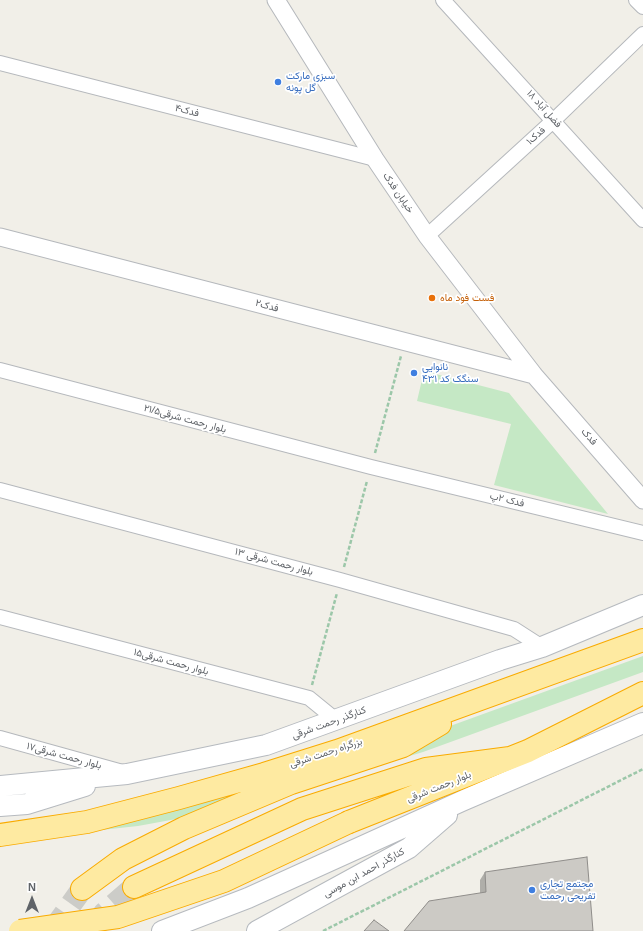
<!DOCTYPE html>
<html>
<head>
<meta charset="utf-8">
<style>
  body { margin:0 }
  #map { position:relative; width:643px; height:931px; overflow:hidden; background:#f1efe8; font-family:Helvetica,sans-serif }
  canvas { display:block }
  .north { position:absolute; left:12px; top:879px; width:40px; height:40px; -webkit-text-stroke:3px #fff; paint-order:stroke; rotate:0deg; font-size:11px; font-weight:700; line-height:16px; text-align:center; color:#5f6368 }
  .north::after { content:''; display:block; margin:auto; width:14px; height:18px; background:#5f6368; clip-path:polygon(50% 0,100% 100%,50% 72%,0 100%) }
</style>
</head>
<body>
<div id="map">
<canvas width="643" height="931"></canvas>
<div class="north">N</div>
</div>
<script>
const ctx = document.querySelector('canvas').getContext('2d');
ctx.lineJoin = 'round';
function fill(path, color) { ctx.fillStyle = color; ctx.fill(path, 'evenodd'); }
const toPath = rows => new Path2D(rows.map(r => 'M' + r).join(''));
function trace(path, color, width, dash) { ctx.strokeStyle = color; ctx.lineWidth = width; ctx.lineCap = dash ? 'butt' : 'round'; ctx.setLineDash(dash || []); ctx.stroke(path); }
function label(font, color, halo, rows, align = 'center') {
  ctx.font = font + ' Helvetica,Vazirmatn,sans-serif'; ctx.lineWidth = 3.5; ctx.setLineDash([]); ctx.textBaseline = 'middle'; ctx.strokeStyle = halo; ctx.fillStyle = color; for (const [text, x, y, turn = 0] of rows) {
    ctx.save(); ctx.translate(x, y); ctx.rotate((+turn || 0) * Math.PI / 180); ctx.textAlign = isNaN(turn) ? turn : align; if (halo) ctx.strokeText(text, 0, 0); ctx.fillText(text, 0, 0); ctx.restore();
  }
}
fill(toPath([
  [424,371,509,393,608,514,494,485,511,424,417,401],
  [643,656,643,672,423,752,231,809,138,826,0,841,329,770]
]), '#c5e8c5');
trace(toPath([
  [94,930,104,913,134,887],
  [52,931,82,889]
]), '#ccccc8', 22, [22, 11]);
const minor = toPath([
  [443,0,643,220],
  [636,0,643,7],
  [0,63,375,159],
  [427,236,554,120,643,34],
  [0,370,371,467,643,533],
  [0,490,340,580,514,629,542,647],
  [0,617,309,698,336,720],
  [0,738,119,771]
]);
const tertiary = toPath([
  [276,0,375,159,427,236,534,375,643,500],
  [0,237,534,375]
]);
const secondary = toPath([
  [0,786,127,774,266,745,500,660,542,647,643,605],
  [0,806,27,804,85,786],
  [162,931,248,898,462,801,643,723],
  [257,931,409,848,447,815]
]);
const trunk = toPath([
  [349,822,528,751,643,693],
  [0,835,87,822,179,798,264,774,337,751,643,640],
  [134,887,302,809,426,769,510,758],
  [82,889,123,859,184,828,291,783,403,746,440,724]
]);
trace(minor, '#b5b8bc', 16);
trace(tertiary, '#b5b8bc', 19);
trace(secondary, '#b6babf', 22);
trace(trunk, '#f9ab00', 24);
trace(toPath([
  [375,453,401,356],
  [344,567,367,481],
  [312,685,337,593],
  [323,931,643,769]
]), '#9cc7a9', 2.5, [4, 2]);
trace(minor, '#fff', 14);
trace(tertiary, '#fff', 17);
trace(secondary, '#fff', 20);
trace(trunk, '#feeaa1', 22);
const trunkBridge = toPath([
  [20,931,118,917,224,881,349,822]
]);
trace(trunkBridge, '#f9ab00', 24, []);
trace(trunkBridge, '#feeaa1', 22);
fill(toPath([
  [485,872,593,931,480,893,480,880]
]), '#afaea9');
const building = toPath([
  [587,857,593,931,404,931,429,901,486,892,485,872,587,857],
  [374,920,389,931,364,931,374,920]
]);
fill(building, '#cccac5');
trace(building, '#8f8d8a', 1);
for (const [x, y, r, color] of [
  [278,82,4,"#3f7fe0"],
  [432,298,4,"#e8710a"],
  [414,373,4,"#3f7fe0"],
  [532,890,4,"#3f7fe0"]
]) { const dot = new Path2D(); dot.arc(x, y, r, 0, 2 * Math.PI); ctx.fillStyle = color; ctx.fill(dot); trace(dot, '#fff', 1.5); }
label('10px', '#366cbe', '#fff', [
  ["سبزی مارکت",286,76],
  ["گل پونه",286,88],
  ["نانوایی",422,367],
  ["سنگک کد ۴۳۱",422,379],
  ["مجتمع تجاری",540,884],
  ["تفریحی رحمت",540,896]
], 'left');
label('10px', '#5f6368', '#fff', [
  ["فضل آباد ۱۸",544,109,48],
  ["فدک۴",187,111,14],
  ["فدک۱",536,136,-42],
  ["خیابان فدک",398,193,56],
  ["فدک۲",267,306,15],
  ["بلوار رحمت شرقی۲۱/۵",185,419,15],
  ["فدک",589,437,49],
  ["فدک ۲پ",507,500,14],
  ["بلوار رحمت شرقی ۱۳",274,562,15],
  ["بلوار رحمت شرقی۱۵",171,662,15],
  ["کنارگذر رحمت شرقی",329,723,-20],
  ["بزرگراه رحمت شرقی",326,753,-18],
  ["بلوار رحمت شرقی۱۷",64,756,15],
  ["بلوار رحمت شرقی",439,787,-22],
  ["کنارگذر احمد ابن موسی",364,873,-29]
]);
label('10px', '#c56008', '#fff', [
  ["فست فود ماه",440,298]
], 'left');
</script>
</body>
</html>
